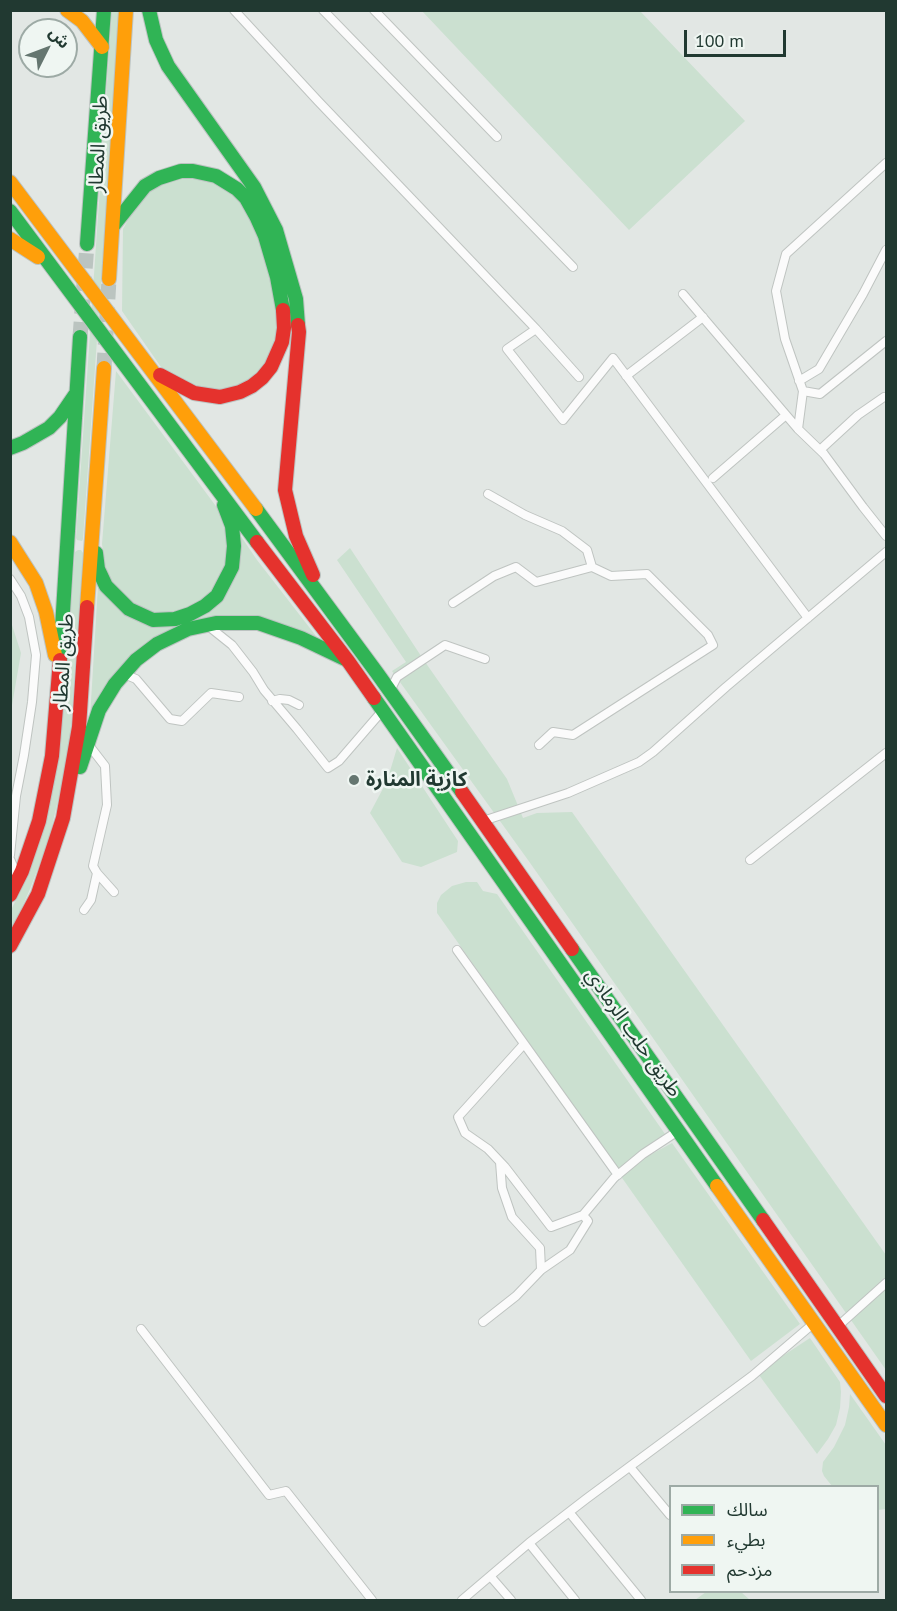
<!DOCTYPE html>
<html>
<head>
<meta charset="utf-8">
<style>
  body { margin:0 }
  #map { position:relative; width:897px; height:1611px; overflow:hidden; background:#e2e7e4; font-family:"PT Sans","Noto Sans Arabic",sans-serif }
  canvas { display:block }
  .frame { position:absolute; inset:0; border:12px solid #213931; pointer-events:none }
  .legend { position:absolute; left:669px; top:1485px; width:210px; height:108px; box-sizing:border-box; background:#eff6f2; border:2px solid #9daaa5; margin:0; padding:8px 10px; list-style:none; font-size:18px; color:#213931 }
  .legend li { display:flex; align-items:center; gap:12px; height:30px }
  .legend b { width:30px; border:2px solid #9daaa5 }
  .north { position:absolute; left:18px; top:18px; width:60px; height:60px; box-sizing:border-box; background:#eff6f2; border:2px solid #9daaa5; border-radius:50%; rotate:48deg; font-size:16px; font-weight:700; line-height:24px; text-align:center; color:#213931 }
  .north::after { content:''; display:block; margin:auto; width:21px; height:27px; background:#657670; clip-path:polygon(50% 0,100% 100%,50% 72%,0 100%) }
  .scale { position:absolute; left:684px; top:30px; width:102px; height:27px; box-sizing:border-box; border:3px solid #213931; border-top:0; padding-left:8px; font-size:18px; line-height:21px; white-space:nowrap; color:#213931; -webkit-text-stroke:4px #eff6f2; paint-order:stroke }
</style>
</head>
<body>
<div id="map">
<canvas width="897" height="1611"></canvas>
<div class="frame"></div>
<ul class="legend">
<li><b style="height:8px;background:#30b455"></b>سالك</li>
<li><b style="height:8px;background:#ff9f0a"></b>بطيء</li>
<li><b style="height:8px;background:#e5322d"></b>مزدحم</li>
</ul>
<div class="north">ش</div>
<div class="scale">100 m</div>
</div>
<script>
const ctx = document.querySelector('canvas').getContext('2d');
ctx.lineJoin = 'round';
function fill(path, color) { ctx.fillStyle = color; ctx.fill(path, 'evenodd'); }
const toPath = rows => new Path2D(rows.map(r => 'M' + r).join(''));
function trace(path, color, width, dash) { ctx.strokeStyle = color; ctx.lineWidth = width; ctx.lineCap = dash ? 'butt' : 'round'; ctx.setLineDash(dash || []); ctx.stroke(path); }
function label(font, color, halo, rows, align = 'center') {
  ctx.font = font + ' "PT Sans","Noto Sans Arabic",sans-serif'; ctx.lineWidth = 5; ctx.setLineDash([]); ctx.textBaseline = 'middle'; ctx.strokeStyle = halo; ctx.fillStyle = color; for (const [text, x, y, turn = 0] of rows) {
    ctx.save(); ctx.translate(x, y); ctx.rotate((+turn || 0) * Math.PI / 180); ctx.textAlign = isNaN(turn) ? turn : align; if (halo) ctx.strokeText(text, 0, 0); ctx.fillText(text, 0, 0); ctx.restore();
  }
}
fill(toPath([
  [112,11,120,11,83,539,82,541,77,540,76,538],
  [422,11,640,11,745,121,629,230],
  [181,176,212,180,228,190,244,206,252,220,272,277,278,329,275,349,254,378,240,387,215,390,199,388,181,380,161,367,122,311,123,229,133,211,155,185],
  [116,371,218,509,226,533,228,548,227,561,215,588,202,599,175,614,160,614,144,611,128,603,108,578,105,564,102,544],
  [238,532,257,560,323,645,273,622,176,630,90,718,98,586,118,608,133,619,152,626,169,627,183,622,218,602,232,584,238,568],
  [350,548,423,659,507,779,523,818,537,813,572,812,886,1255,886,1370,528,860,392,671,406,662,337,560],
  [78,550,81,550,83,553,69,752,49,839,30,889,11,932,11,910,21,890,66,681,75,552],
  [11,622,21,653,11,711,10,622],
  [397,748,458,841,457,852,421,867,402,862,370,813,387,781],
  [466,882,477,882,483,891,497,894,665,1134,618,1169,437,913,437,903,441,895,452,886],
  [672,1143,800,1324,751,1361,620,1175,635,1163],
  [810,1338,840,1382,841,1392,840,1408,836,1425,828,1439,817,1454,759,1375,778,1359],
  [850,1394,886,1445,886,1509,878,1510,878,1486,832,1486,824,1476,822,1471,823,1462,834,1447,845,1425,849,1407],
  [706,1592,741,1592,750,1600,695,1600]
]), '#cbe0d0');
trace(toPath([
  [80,337,87,244],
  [104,368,109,279]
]), '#bbc4c0', 15, [15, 8]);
const street = toPath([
  [234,10,318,101,536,329],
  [323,10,573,267],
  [374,10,497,137],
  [886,163,786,254,776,291,785,339,803,391,798,429,824,454,863,507,886,536],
  [683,294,798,429],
  [626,376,703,317],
  [579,377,536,329,507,349,563,420,613,358,808,618],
  [799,381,819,369,863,294,886,250],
  [803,391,820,394,886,341],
  [820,450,858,415,884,397],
  [713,478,786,415],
  [488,494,525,515,562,531,587,550,592,567],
  [10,579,21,596,29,617,36,655,32,702,24,755,16,796,10,855],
  [453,603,494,576,516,567,536,582,592,567,611,576,647,574,708,635,713,645,573,735,553,732,539,745],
  [207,625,232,645,253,672,264,690,297,729,328,768,339,761,383,710],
  [124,674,136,679,170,719,182,721,211,693,239,697],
  [390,691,397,677,445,645,485,659],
  [272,701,280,699,289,700,299,705],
  [88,744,105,766,107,805,93,866,97,873,114,892],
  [483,821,568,793,639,762,653,752,726,687,886,552],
  [10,859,18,878],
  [750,860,886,753],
  [84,910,91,900,97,873],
  [457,950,618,1175],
  [524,1044,458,1117,465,1133,488,1149,505,1167,551,1227,583,1215],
  [500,1162,502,1188,512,1217,540,1248,541,1270],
  [483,1322,516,1296,541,1270,570,1250,588,1221,583,1215,614,1178,643,1154,678,1131],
  [837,1327,886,1283],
  [141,1329,269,1495,286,1491,372,1600],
  [630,1467,670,1515],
  [569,1512,641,1600],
  [529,1543,575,1600],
  [491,1577,511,1600],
  [462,1600,529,1543,586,1499,752,1376,814,1323]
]);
const fast = toPath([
  [149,10,156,40,168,66,254,187,276,230,296,299,298,325],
  [10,211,257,542],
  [113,226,145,186,159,178,181,171,193,171,216,176,237,189,246,198,256,216,265,236,277,277,283,310],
  [87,244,104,10],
  [10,448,23,443,49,428,60,417,75,395],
  [256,509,377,673,462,792],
  [96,553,98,569,106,586,129,609,153,620,175,619,190,614,205,606,217,596,232,567,234,546,232,526,224,505],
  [60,660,80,337],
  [374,698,717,1186],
  [80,767,99,710,115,684,136,660,157,644,188,629,216,623,258,623,301,638,345,659],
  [572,949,763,1220]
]);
const slow = toPath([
  [67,10,82,21,102,47],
  [10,182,256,509],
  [10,239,38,257],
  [109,279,126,10],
  [10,542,36,583,46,612,55,655],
  [87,607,104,368],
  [717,1186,886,1425]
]);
const jam = toPath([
  [298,325,299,332,285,490,296,536,313,575],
  [160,375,194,393,220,397,240,392,252,386,262,378,271,367,282,342,284,328,283,310],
  [257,542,348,661,374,698],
  [462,792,572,949],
  [10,895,22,871,39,821,52,756,60,660],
  [10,946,38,894,63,818,79,727,87,607],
  [763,1220,886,1396]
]);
trace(street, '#bfc4c1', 10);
trace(fast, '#bcc3c1', 16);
trace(slow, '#bcc3c1', 16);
trace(jam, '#bcc3c1', 16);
trace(street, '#fbfbfb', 8);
trace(fast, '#30b455', 14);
trace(slow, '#ff9f0a', 14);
trace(jam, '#e5322d', 14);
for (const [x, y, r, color] of [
  [354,780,6,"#657670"]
]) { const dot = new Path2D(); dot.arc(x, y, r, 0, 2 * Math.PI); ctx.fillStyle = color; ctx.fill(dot); trace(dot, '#eff6f2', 2); }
label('20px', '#213931', '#eff6f2', [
  ["طريق المطار",99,144,-87],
  ["طريق المطار",64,662,-86],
  ["طريق حلب الرمادي",633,1033,55]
]);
label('bold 20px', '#213931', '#eff6f2', [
  ["كازية المنارة",366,780]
], 'left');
</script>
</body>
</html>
